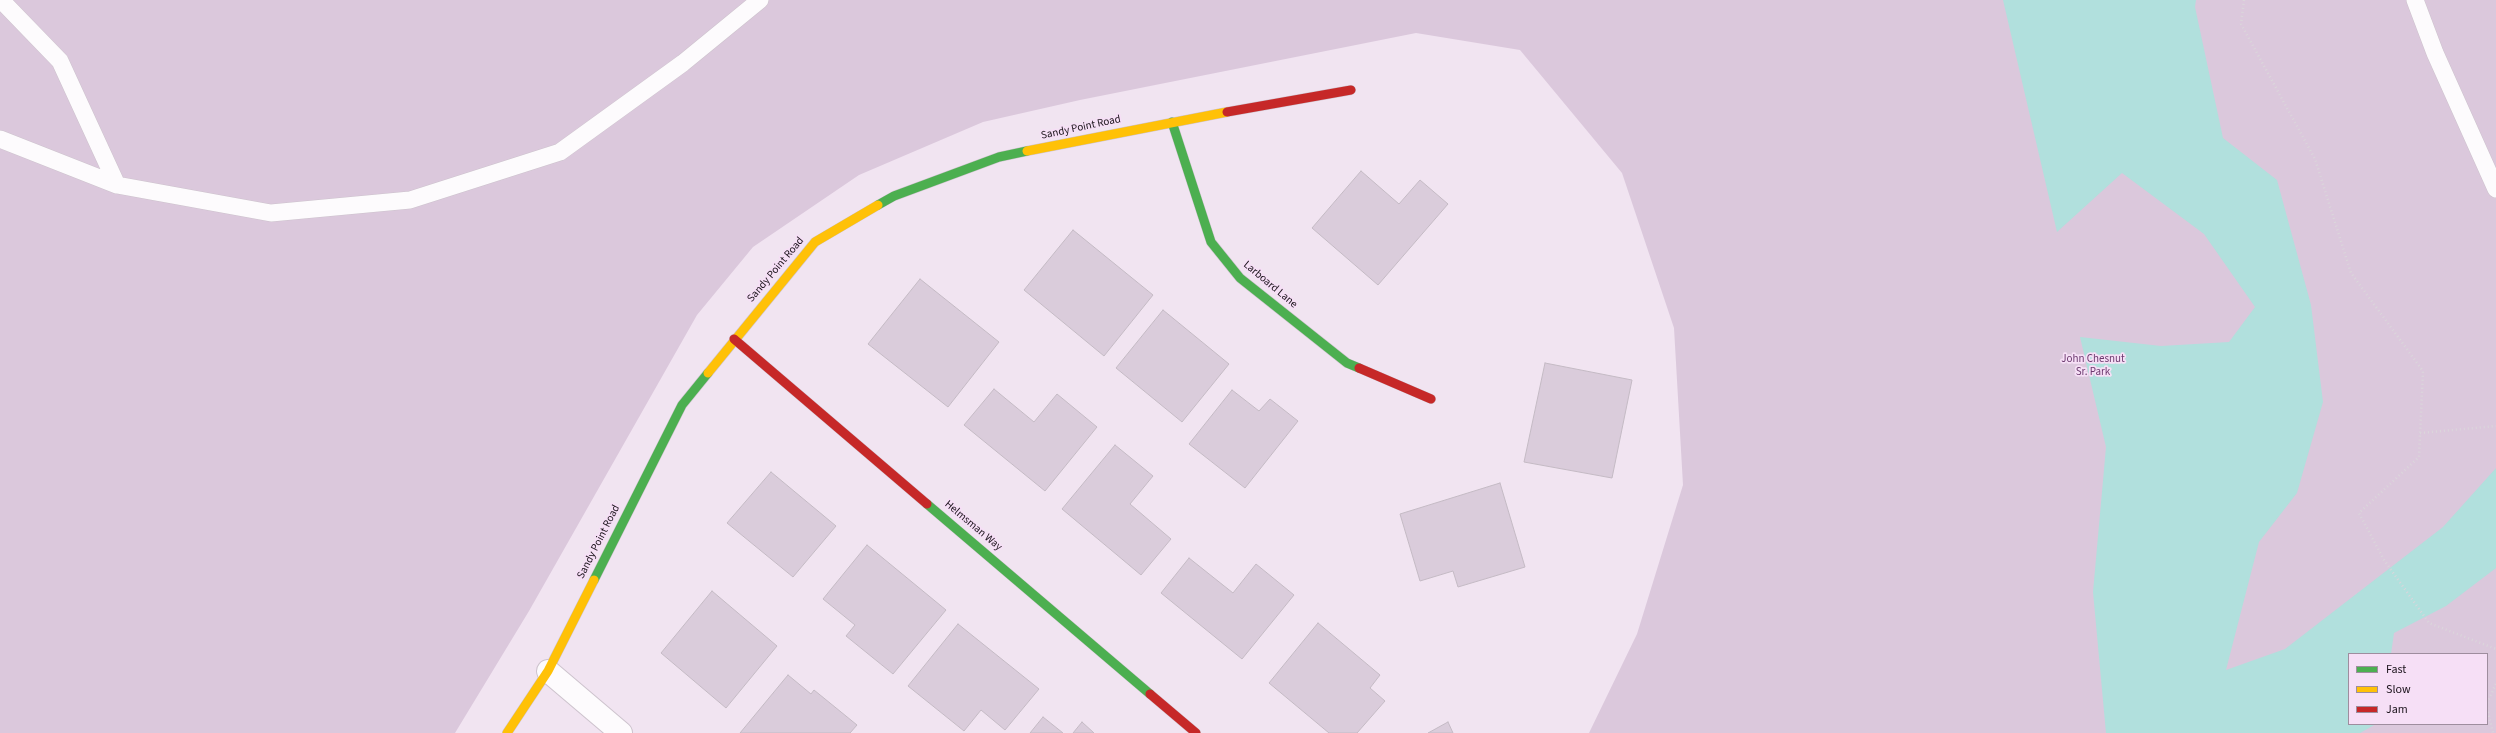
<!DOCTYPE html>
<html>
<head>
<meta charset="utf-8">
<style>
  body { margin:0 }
  #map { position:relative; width:2496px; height:733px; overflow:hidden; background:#f1e4f1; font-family:"Source Sans 3",sans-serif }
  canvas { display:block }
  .legend { position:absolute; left:2348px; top:653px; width:140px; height:72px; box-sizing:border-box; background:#f6dff6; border:1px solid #9e8d9e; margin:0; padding:5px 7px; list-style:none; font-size:12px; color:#1b131b }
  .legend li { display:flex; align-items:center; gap:8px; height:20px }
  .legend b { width:20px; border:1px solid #9e8d9e }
</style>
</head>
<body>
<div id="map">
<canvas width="2496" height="733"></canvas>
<ul class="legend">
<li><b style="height:5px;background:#4caf50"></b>Fast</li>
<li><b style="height:5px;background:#ffc107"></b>Slow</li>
<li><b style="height:5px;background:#c62828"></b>Jam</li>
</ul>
</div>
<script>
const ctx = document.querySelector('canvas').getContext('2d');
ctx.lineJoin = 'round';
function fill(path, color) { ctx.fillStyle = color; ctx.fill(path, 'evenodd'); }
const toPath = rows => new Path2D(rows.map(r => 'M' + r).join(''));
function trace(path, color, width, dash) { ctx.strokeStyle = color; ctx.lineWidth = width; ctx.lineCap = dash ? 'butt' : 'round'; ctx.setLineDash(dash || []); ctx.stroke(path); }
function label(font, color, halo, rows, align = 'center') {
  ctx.font = font + ' "Source Sans 3",sans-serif'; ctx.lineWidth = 3.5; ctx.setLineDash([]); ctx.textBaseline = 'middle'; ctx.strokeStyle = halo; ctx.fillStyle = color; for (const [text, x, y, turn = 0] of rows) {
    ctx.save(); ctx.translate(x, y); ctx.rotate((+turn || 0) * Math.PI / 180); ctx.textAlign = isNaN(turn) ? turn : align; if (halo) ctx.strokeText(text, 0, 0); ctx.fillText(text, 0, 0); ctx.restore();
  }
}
fill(toPath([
  [0,0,2496,0,2496,733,1589,733,1637,634,1683,485,1674,328,1622,173,1520,50,1416,33,1080,100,983,122,859,175,753,247,697,315,529,611,455,733,0,733],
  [2349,654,2487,654,2487,724,2349,724]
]), '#dbc8dc');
fill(toPath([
  [2003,0,2196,0,2195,7,2223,138,2277,180,2311,305,2323,402,2297,493,2259,542,2226,670,2285,649,2443,527,2496,468,2496,568,2446,606,2394,633,2391,654,2349,654,2349,724,2376,724,2360,733,2106,733,2093,592,2106,447,2080,337,2161,346,2229,342,2255,307,2204,234,2122,173,2057,232]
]), '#b1e0dd');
const building = toPath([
  [1361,171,1399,204,1420,180,1448,204,1378,285,1312,228,1361,171],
  [1073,230,1153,295,1104,356,1024,290,1073,230],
  [920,279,999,342,948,407,868,344,920,279],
  [1163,310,1229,364,1182,422,1116,368,1163,310],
  [1545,363,1632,380,1612,478,1524,462,1545,363],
  [994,389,1034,422,1057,394,1097,427,1045,491,964,425,994,389],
  [1232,390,1259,411,1270,399,1298,421,1245,488,1189,444,1232,390],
  [1115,445,1153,476,1130,504,1171,539,1141,575,1062,509,1115,445],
  [771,472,836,526,793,577,727,523,771,472],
  [1500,483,1525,567,1458,587,1453,571,1420,581,1400,514,1500,483],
  [867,545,946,610,893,674,846,636,855,625,823,599,867,545],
  [1189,558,1233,593,1256,564,1294,595,1242,659,1161,593,1189,558],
  [712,591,777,646,726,708,661,653,712,591],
  [1318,623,1380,675,1370,688,1385,701,1357,733,1329,733,1269,683,1318,623],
  [958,624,1039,689,1005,730,981,710,964,731,908,686,958,624],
  [788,675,811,694,814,690,857,725,850,733,740,733,788,675],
  [1043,717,1063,733,1030,733,1043,717],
  [1082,722,1094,733,1073,733,1082,722],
  [1448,722,1453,733,1428,733,1448,722]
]);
fill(building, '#daccdb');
trace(building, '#c4bac4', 1);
const lane = toPath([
  [1,0,60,61,117,185],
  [2415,0,2435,53,2496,189],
  [0,139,117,185,271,213,410,200,560,152,683,63,760,0]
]);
const street = toPath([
  [548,671,621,733]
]);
const fast = toPath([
  [1172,122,1211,242,1240,278,1347,363,1359,368],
  [878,205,894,196,999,157,1027,151],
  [927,504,1150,694],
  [594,580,682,405,708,373]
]);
const slow = toPath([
  [1027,151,1227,112],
  [708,373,815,242,878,205],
  [507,733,548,671,594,580]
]);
const jam = toPath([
  [1227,112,1351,90],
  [734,339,927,504],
  [1359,368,1431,399],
  [1150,694,1196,733]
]);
trace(lane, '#cdc3cd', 18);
trace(street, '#cdc3cd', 24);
trace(fast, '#cdc3cd', 10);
trace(slow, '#cdc3cd', 10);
trace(jam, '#cdc3cd', 10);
trace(toPath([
  [2244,0,2241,24,2315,159,2351,273,2423,371,2419,457,2359,513,2384,560,2429,623,2496,649],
  [2420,433,2496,426],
  [2487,703,2496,684],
  [2487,708,2493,733]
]), '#dbd6db', 2.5, [1, 3]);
trace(lane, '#fdfbfd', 17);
trace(street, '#fdfbfd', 22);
trace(fast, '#4caf50', 9);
trace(slow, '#ffc107', 9);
trace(jam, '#c62828', 9);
label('11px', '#1b131b', '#f6dff6', [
  ["Sandy Point Road",1081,128,-12],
  ["Sandy Point Road",776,270,-50],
  ["Larboard Lane",1270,285,40],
  ["Helmsman Way",973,526,40],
  ["Sandy Point Road",599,542,-63]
]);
label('11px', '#6c3a6f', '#f6dff6', [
  ["John Chesnut",2093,360],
  ["Sr. Park",2093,373]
]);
</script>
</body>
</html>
